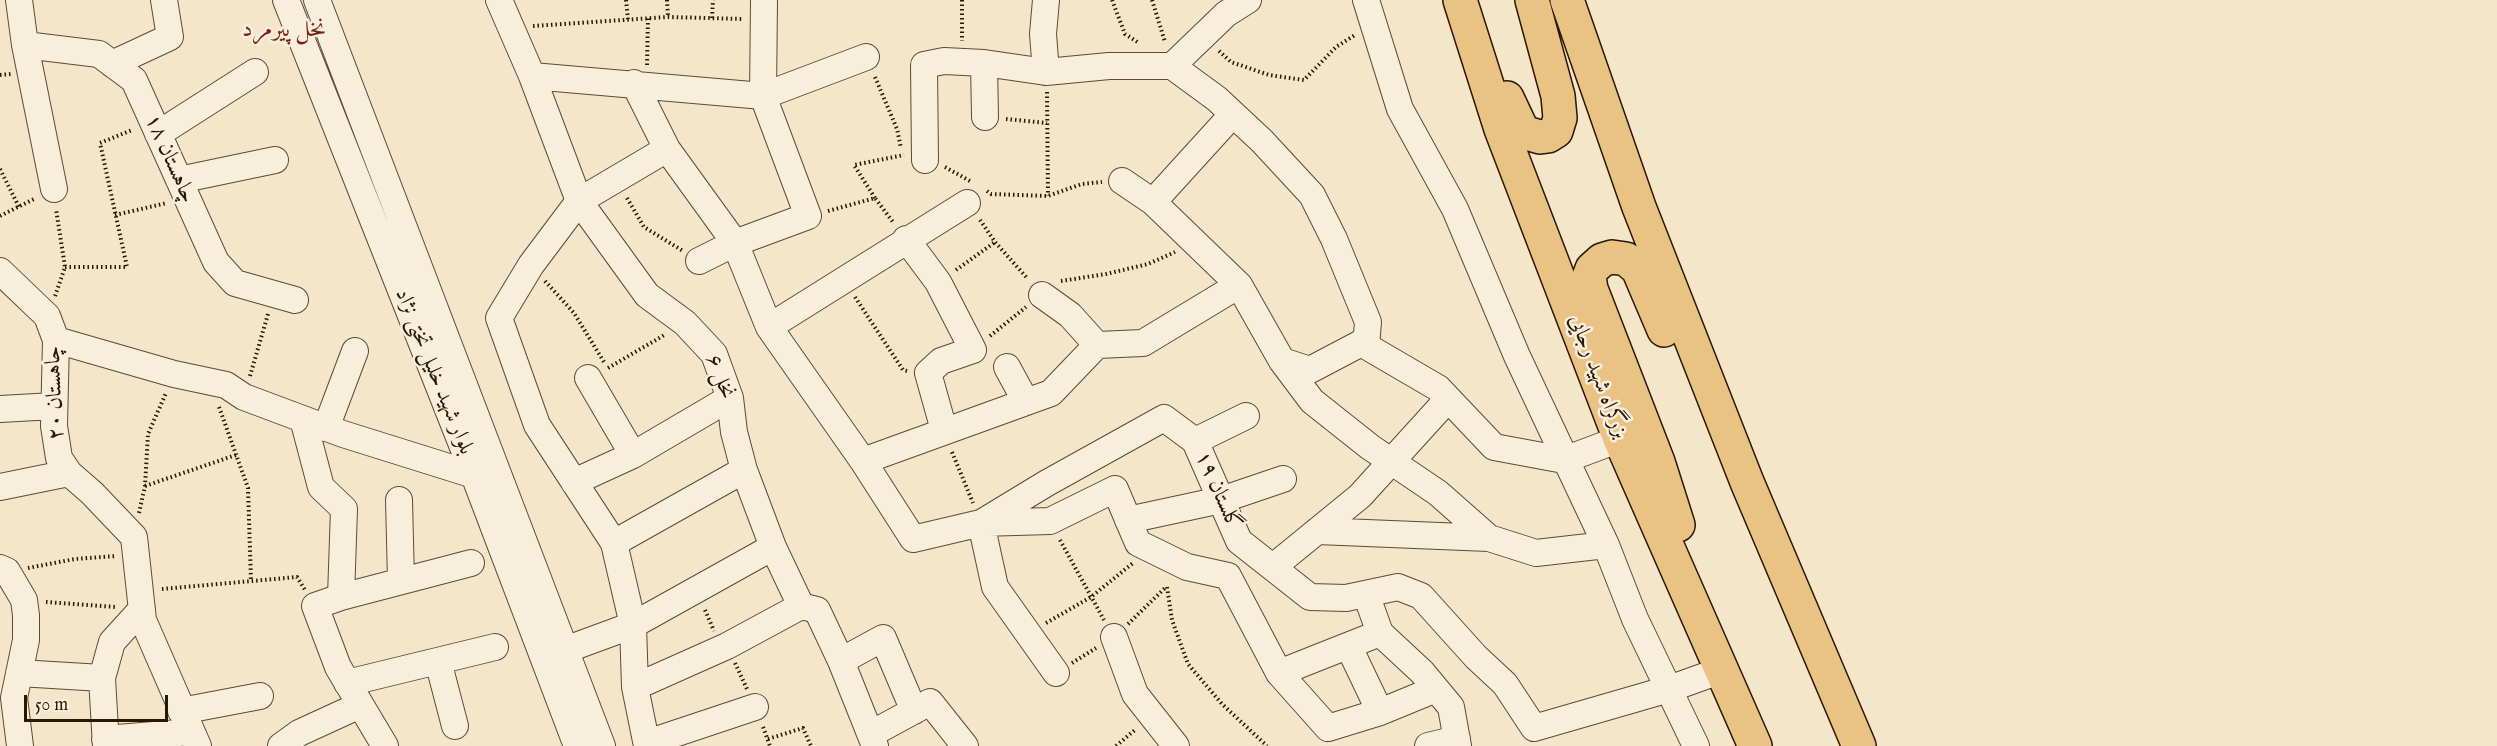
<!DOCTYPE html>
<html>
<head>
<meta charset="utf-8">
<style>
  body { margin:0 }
  #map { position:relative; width:2497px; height:746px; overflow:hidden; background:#f5e5c9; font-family:"IM FELL English",serif }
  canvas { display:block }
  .scale { position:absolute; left:24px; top:695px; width:144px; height:27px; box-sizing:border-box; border:3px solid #2b1703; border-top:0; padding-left:8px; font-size:18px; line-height:21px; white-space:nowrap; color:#2b1703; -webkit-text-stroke:4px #f8eedc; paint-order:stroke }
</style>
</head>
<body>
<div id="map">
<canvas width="2497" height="746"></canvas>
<div class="scale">50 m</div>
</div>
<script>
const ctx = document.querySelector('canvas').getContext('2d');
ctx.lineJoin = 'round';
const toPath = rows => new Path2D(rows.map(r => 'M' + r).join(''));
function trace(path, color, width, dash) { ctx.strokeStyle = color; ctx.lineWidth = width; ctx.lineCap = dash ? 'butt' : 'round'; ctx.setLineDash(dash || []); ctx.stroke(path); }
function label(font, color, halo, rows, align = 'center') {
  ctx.font = font + ' "IM FELL English",Amiri,serif'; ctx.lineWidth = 5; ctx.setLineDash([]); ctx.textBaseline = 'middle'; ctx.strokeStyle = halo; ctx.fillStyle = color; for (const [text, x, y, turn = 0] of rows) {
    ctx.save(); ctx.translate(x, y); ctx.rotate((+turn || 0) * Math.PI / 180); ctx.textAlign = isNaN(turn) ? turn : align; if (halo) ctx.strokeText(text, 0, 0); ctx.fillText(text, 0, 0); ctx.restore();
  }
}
const minor = toPath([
  [19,0,25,45,54,189],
  [286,0,474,475,577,746],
  [317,0,602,746],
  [499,0,532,76,579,201,647,295,685,323,714,354,730,398,734,432,744,470,773,547,801,606,817,610,841,661,875,746],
  [1046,0,1043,34,1046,72,1109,66,1172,66,1217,99,1262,141,1312,195,1334,239,1368,322,1366,346,1438,388,1494,447,1564,460,1620,439],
  [1366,0,1400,109,1455,209,1517,356,1606,545,1635,619,1696,746],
  [25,45,99,54,134,80,216,262,235,283,295,300],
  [984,63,985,117],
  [112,64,170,37,164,0],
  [1172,66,1226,14,1248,0],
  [532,76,763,96,866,57],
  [634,83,667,149,735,243,769,327,863,461,1051,393,1097,345],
  [158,134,255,72],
  [925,160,924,65,944,61,984,63,1046,72],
  [179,180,275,160],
  [1122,181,1153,202,1239,285,1282,361,1312,401,1370,447,1438,493,1489,538,1536,553,1606,545],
  [1153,202,1233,114],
  [906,239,938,282,973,350,941,361,928,373,944,430],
  [699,261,735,243,808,216,763,96,764,0],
  [0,271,47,316,56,340,54,426,59,458,69,473,92,493,134,537,143,620,198,746],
  [1042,295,1070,315,1097,345,1143,343,1239,285],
  [769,327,967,203],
  [56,340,174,374,226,385,244,397,343,434,474,475],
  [1282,361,1310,370,1367,340],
  [1007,367,1026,402],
  [588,378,633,455],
  [0,409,54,406],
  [303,419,321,487,344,509,341,597,315,606,338,667,385,746],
  [326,428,355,351],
  [1195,441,1246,416],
  [863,461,913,539,981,523,1047,483,1164,418,1195,441,1239,541,1310,597,1346,598,1398,587,1421,596,1476,657,1505,684,1534,728,1669,689,1722,670],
  [574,482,633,455,730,398],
  [0,487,69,473],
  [399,500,401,581],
  [1128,520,1221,500,1283,479],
  [1317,531,1489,538],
  [614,543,744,470],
  [1273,567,1360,496,1448,399],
  [0,568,7,571,24,600,26,615,26,640,14,698,20,746],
  [1366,594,1380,633,1422,672,1451,707,1458,746],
  [341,597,471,563],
  [1114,637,1135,694,1176,746],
  [1349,647,1380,712],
  [565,650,633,625,773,547],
  [438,661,455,726],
  [841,661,883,638,914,711],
  [19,673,102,678],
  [1056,673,995,587,981,523,1050,521,1115,489,1138,543,1187,567,1228,576,1279,673,1328,728,1380,712,1436,689],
  [1279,673,1380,633],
  [347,683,495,647],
  [635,687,727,646,801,606],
  [181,711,260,696],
  [871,734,930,702,965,746],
  [105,739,191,732],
  [647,743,755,707],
  [106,746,102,678,112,642,142,609],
  [281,746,299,733,360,705],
  [647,746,635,687,633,625,614,543,537,425,499,318,531,265,579,201,667,149],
  [1428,746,1457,739]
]);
const highway = toPath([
  [1460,0,1501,129,1620,439,1755,746],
  [1567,0,1639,207,1747,482,1859,746],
  [1507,98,1523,132,1540,137,1548,136,1556,131,1560,118,1558,96,1532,0],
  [1664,330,1638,269,1626,259,1612,257,1602,260,1592,269,1589,277,1591,289,1658,462,1678,525]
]);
trace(minor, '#5e4a34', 28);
trace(highway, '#2b1703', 36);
trace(toPath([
  [626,0,628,19],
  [667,0,668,17],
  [962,0,962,41],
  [1112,0,1125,34,1139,43],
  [1152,0,1165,42],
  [712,18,713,0],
  [533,26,668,17,744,19],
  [1219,51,1231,62,1269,75,1304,80,1336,47,1355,35],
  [647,65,648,18],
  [0,75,11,74],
  [875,77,897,129,901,148],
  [1047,92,1048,196],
  [1006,119,1047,123],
  [945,167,970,181],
  [0,169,19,207],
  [987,191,991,194,1048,196,1082,184,1102,182],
  [627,198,644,227,683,251],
  [875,198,854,165,904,155],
  [828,211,875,198,893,222],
  [115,215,167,203],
  [0,216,36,198],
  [980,220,995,242,1028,279],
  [65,267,127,267,100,143,132,130],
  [956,270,995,242],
  [545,281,574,313,604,362],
  [1061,281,1106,274,1148,264,1175,252],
  [55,296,65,267,56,209],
  [855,297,903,370,907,371],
  [990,336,1026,307],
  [608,368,666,334],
  [250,376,268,314],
  [219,407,248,488,251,581],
  [952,452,973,503],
  [145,486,236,455],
  [139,513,145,486,148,434,166,393],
  [1060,540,1104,620],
  [28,568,75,559,116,556],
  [1167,587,1172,620,1188,664,1222,704,1267,746],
  [162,589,297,577,305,590],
  [46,602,116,607],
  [705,610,714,631],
  [1046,623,1091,597,1133,563],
  [1128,624,1166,587],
  [735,663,747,689],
  [1072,663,1096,648],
  [763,727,770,746],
  [768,739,803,728,811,746],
  [1116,746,1136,729]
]), '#2b1703', 4, [1.5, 3]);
trace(minor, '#f8eedc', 26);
trace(highway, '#eac284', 33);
label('22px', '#2b1703', '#f8eedc', [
  ["چاهستان ۱۸",169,159,66],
  ["بلوار شهید خلیل تختی نژاد",433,372,68],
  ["نخل ۶",719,377,69],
  ["بزرگراه شهید رجایی",1597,377,69],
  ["چاهستان ۲۰",56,393,-92],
  ["گلستان ۱۹",1217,491,66]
]);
label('24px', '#7a1f14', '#f8eedc', [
  ["نخل پیرمرد",284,31]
]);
</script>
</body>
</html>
